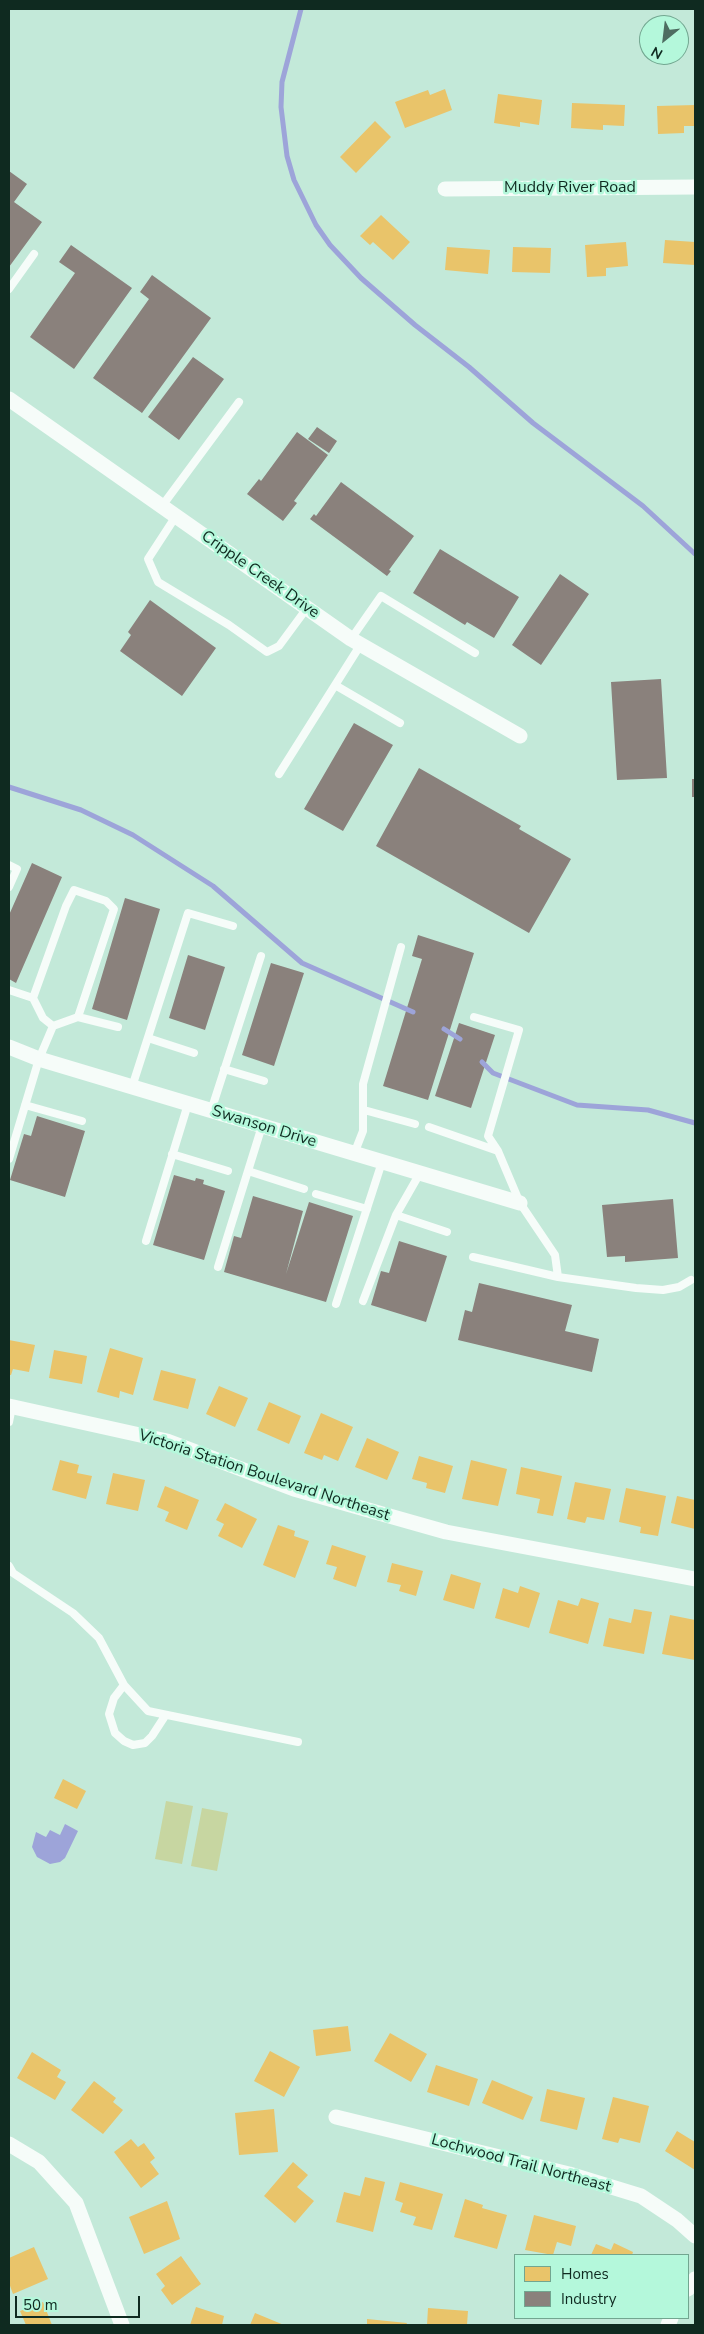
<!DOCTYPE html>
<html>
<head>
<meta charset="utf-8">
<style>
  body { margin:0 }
  #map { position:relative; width:704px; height:2334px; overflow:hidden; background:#c3e9d9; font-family:"Nunito Sans",sans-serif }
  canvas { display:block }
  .frame { position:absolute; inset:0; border:10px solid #0f2a20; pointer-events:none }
  .legend { position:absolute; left:514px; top:2254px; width:175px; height:65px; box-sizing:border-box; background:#b4f8db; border:1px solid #72a690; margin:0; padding:6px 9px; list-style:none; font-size:15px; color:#0f2a20 }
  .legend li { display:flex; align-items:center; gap:10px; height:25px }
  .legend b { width:25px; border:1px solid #72a690 }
  .north { position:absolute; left:639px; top:15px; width:50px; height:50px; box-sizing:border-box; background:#b4f8db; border:1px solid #72a690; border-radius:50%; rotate:209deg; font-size:14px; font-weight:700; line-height:20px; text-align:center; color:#0f2a20 }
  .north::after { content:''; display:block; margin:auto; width:18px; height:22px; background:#4e6d61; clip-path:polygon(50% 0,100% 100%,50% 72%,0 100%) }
  .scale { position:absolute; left:15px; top:2296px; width:125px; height:22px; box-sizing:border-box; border:2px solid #0f2a20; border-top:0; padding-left:6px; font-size:15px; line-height:18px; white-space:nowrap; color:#0f2a20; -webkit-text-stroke:4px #b4f8db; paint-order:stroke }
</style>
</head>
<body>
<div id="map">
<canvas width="704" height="2334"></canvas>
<div class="frame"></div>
<ul class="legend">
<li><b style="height:14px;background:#e9c46a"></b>Homes</li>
<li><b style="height:14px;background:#8a817c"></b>Industry</li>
</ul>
<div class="north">N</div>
<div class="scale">50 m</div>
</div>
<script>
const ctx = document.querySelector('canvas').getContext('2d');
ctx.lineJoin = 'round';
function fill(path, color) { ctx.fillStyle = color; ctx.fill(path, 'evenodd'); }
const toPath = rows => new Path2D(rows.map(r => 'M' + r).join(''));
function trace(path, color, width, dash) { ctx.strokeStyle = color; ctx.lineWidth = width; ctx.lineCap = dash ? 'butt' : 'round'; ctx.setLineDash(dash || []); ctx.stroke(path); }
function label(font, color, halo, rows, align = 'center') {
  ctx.font = font + ' "Nunito Sans",sans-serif'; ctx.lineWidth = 5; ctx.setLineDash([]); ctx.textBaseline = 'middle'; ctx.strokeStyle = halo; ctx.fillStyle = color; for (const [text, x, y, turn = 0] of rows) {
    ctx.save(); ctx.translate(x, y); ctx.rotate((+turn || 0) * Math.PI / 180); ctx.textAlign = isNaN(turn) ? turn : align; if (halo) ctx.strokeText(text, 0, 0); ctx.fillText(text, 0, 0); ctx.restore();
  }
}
fill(toPath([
  [166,1801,193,1806,182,1864,155,1859],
  [202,1808,228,1813,217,1871,191,1866]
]), '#c7d6a1');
fill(toPath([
  [65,1824,78,1831,65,1858,60,1862,50,1864,37,1857,32,1847,36,1832,46,1837,50,1830,60,1835]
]), '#9da4d9');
fill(toPath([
  [445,89,452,110,405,128,395,102,428,90,430,95],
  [498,94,542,100,539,125,520,122,520,127,494,123],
  [572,103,625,105,624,126,603,125,603,130,571,128],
  [695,105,695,126,684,126,684,133,658,134,657,106],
  [375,121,391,137,356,173,340,157],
  [381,215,410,242,393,260,373,242,370,245,360,236],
  [665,240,695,242,695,265,663,263],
  [626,242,628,266,606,268,606,276,587,277,585,245],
  [447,247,490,250,488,274,445,270],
  [513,247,551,248,550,273,512,272],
  [9,1340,35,1345,29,1372,13,1369,11,1375,9,1375],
  [110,1348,143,1358,133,1395,120,1391,119,1398,97,1392],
  [54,1350,87,1356,82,1384,49,1378],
  [161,1370,196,1379,188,1409,153,1400],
  [219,1386,248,1398,235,1427,206,1414],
  [269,1402,301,1416,289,1444,257,1430],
  [321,1413,353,1427,338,1461,324,1455,322,1460,304,1453],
  [367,1438,399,1452,387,1480,355,1467],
  [419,1456,453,1466,445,1493,426,1488,427,1483,412,1479],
  [60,1460,79,1465,77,1473,92,1476,86,1499,52,1490],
  [471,1460,507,1469,498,1506,462,1499],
  [521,1467,562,1476,553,1516,537,1513,540,1499,516,1494],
  [113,1473,145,1480,138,1511,106,1504],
  [575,1482,611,1489,604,1520,587,1517,585,1523,567,1519],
  [165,1486,199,1500,187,1530,165,1521,169,1512,157,1507],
  [626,1488,666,1496,658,1536,640,1533,641,1527,619,1522],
  [677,1496,695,1500,695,1529,671,1523],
  [225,1503,257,1519,242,1548,218,1536,224,1524,216,1520],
  [278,1525,295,1531,294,1536,309,1541,295,1578,263,1565],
  [332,1545,366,1556,356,1587,333,1579,337,1567,326,1564],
  [392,1563,423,1571,416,1596,399,1591,401,1585,387,1582],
  [451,1574,481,1583,474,1609,443,1600],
  [520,1586,540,1593,529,1628,495,1618,503,1588,518,1593],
  [581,1598,599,1603,588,1644,549,1633,558,1600,578,1606],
  [634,1609,652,1612,644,1654,603,1646,609,1618,631,1623],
  [670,1615,695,1620,695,1660,662,1654],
  [63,1779,86,1791,77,1809,54,1798],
  [348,2026,351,2051,316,2056,313,2030],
  [390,2033,427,2054,411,2082,374,2061],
  [270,2051,300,2067,284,2097,254,2081],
  [32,2052,61,2070,57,2077,66,2082,55,2100,17,2078],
  [436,2065,478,2079,469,2106,427,2092],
  [492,2080,533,2097,523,2120,482,2103],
  [94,2081,116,2098,113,2102,123,2110,103,2134,71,2110],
  [547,2089,585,2098,577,2130,540,2121],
  [613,2097,649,2106,640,2143,620,2138,618,2143,602,2139],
  [274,2109,278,2152,239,2155,235,2113],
  [677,2131,695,2142,695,2170,665,2151],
  [131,2139,138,2147,144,2143,155,2158,150,2162,159,2174,141,2188,114,2152],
  [293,2162,308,2175,297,2187,314,2201,295,2223,264,2196],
  [365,2177,385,2182,373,2232,336,2222,344,2192,360,2196],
  [400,2182,443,2194,432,2230,413,2225,416,2217,400,2212,403,2203,395,2200],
  [465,2199,483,2205,482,2208,507,2215,497,2249,454,2237],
  [167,2201,180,2239,144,2254,129,2217],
  [534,2215,576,2226,571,2246,557,2242,553,2255,525,2250],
  [614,2243,633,2252,632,2255,591,2255,596,2244,611,2250],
  [34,2247,48,2279,13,2294,9,2283,9,2258],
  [181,2256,201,2284,172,2305,161,2290,165,2286,156,2274],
  [43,2302,52,2325,26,2325,20,2311],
  [196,2307,224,2316,222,2325,190,2325],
  [428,2308,468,2311,467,2325,427,2325],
  [255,2313,284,2325,250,2325],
  [367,2319,407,2323,406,2325,367,2325]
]), '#e9c46a');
fill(toPath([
  [9,171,27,184,14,202,42,222,9,267],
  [71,245,132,288,74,369,30,337,75,273,59,262],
  [152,275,211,318,142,413,93,378,149,299,140,292],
  [193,357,224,379,179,440,148,417],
  [317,427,337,441,329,453,308,439],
  [297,432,328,455,294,501,297,503,283,521,247,494,259,479,261,481],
  [341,482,414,536,389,570,391,571,387,576,310,519,314,514,316,516],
  [440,549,519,597,494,638,467,622,465,625,413,593],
  [560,574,589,594,541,665,512,645],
  [150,600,216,648,182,696,120,651,131,635,128,632],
  [661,679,667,778,617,780,611,682],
  [354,723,393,745,343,831,304,809],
  [419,768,521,826,519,829,571,859,529,933,376,846],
  [692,779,695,779,695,797,692,797],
  [32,863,62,877,16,983,9,979,9,915],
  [125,898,160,909,127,1020,92,1009],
  [418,935,474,953,428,1100,383,1086,422,959,412,956],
  [188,955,225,967,205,1030,169,1018],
  [271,963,304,973,274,1066,242,1055],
  [459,1023,495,1035,471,1108,435,1096],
  [37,1116,85,1131,65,1197,10,1180,24,1134,31,1136],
  [174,1175,195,1181,196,1178,204,1180,203,1184,225,1191,204,1260,153,1245],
  [253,1196,303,1211,286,1274,309,1202,353,1216,326,1302,224,1272,234,1236,241,1238],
  [673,1199,678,1258,625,1262,625,1256,607,1257,602,1205],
  [399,1241,447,1256,426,1322,371,1305,381,1271,389,1273],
  [479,1283,572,1305,565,1331,599,1339,592,1372,458,1340,465,1310,472,1312]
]), '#8a817c');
trace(toPath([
  [301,9,282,82,281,107,287,156,294,180,316,225,330,245,361,278,415,325,469,367,533,423,643,506,695,554],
  [9,787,81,810,133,835,213,886,302,963,413,1012],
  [444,1029,460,1039],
  [482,1062,493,1073,577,1105,648,1110,695,1123]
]), '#9da4d9', 5);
trace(toPath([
  [9,289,34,254],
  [162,506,239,402],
  [176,516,148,559,158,582,229,625,267,652,279,646,307,608],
  [351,639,381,596,475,653],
  [335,685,400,723],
  [279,774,361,644],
  [9,865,17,869,9,887],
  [9,990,33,998],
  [78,1017,118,1027],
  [474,1017,519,1030,488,1136,498,1151],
  [148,1038,194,1053],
  [224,1069,264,1081],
  [132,1087,188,913,233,926],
  [25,1105,82,1121],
  [364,1110,415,1124],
  [211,1111,261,956],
  [429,1127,498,1151,520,1203,555,1255,558,1277,473,1257],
  [172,1154,228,1171],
  [354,1154,363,1131,363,1084,401,947],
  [9,1159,39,1059,53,1026,78,1017,114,909,106,901,74,890,66,906,33,998,43,1018,53,1026],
  [248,1171,304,1189],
  [316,1194,367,1209],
  [396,1215,447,1232],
  [146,1241,188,1104],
  [218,1267,262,1126],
  [558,1277,636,1288,663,1290,679,1287,691,1280],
  [363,1301,396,1215,420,1173],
  [336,1304,382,1162],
  [9,1422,12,1407],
  [9,1566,13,1573,73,1613,99,1638,124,1685,148,1711,298,1742],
  [124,1685,114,1698,109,1714,115,1733,124,1741,133,1745,145,1743,152,1736,165,1716]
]), '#f6fcf9', 8);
trace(toPath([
  [445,189,695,187],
  [9,399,351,639,520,736],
  [9,1047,39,1059,520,1203],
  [9,1406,167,1441,294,1489,446,1532,695,1579],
  [336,2117,569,2174,641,2196,677,2220,695,2236],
  [9,2144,39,2162,76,2203,122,2325],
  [688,2289,695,2279],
  [668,2325,671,2318]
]), '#f6fcf9', 15);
label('16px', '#0f2a20', '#b4f8db', [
  ["Muddy River Road",570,188],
  ["Cripple Creek Drive",260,575,35],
  ["Swanson Drive",264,1127,17],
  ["Victoria Station Boulevard Northeast",264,1476,18],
  ["Lochwood Trail Northeast",521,2164,15]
]);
</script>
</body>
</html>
